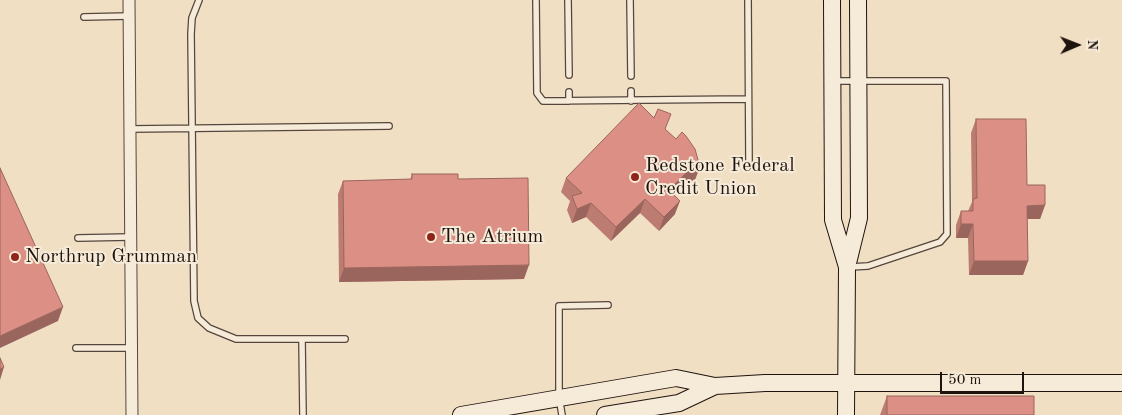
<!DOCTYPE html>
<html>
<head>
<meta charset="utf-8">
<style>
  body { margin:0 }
  #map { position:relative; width:1122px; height:415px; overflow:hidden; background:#f1dfc4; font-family:"Old Standard TT",serif }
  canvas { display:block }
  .north { position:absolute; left:1052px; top:20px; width:50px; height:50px; -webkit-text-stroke:4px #f6ead9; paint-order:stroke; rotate:89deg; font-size:14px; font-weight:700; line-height:20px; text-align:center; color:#1f130e }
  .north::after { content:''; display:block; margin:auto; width:18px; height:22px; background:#1f130e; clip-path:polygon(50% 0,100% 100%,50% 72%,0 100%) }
  .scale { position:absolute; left:940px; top:372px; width:84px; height:22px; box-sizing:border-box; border:2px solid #1f130e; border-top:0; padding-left:6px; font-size:15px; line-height:18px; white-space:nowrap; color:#1f130e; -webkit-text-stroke:4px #f6ead9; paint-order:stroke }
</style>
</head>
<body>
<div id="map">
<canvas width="1122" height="415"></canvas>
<div class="north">N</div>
<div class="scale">50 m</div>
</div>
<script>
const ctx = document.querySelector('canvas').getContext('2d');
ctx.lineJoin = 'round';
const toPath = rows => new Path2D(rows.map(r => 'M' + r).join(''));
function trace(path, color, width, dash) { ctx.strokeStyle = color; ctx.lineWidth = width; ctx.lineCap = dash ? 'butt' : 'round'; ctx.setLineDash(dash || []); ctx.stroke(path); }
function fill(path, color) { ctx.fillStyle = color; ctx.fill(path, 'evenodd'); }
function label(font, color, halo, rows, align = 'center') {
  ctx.font = font + ' "Old Standard TT",serif'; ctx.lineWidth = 4; ctx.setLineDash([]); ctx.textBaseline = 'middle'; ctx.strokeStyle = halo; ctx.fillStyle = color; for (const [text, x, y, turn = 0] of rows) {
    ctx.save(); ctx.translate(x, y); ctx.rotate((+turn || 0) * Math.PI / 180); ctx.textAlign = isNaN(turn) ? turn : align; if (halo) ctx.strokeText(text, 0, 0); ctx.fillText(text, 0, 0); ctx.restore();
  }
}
const lane = toPath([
  [199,0,192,18,191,34,194,301,198,318,209,328,236,339,345,339],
  [536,0,537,93,543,101,748,99],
  [568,0,569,75],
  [630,0,631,76],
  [748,0,749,162],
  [84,17,129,16],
  [834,81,946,81,947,234,940,242,868,266,850,267],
  [631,91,631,101],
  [569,92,569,101],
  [130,129,389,126],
  [78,238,130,237],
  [302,340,303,415],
  [76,348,131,348],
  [562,415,559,397,559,306,608,305]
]);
const street = toPath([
  [129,0,132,415]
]);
const secondary = toPath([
  [832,0,833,220,847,267],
  [461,415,676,378,715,386,765,383,1122,383],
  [605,415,679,403,715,386],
  [846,415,847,267,859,218,858,0]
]);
trace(lane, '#54463c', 8);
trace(street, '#54463c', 13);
trace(secondary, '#1f130e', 18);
trace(lane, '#f6ead9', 5.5);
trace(street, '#f6ead9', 11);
trace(secondary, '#f6ead9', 16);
fill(toPath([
  [976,119,1027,185,1045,205,1040,219,1027,219,1028,261,1023,275,969,275,968,238,956,238,956,225,961,211,968,211,972,202,971,133],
  [665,129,695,180,686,182,674,194,675,214,659,231,640,213,611,241,586,217,572,223,567,210,570,201,561,192,566,178],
  [412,174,458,179,524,279,339,282,338,194,343,181,410,180],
  [887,396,887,415,880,415]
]), '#bd7c72');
fill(toPath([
  [700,167,695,180,686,182,664,204,669,190,691,168],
  [645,199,640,213,611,241,616,227],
  [680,201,675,214,659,231,664,217],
  [591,203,586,217,572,223,577,209],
  [1045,205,1040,219,1022,219,1027,206],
  [961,224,973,224,968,238,956,238],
  [974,261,1028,261,1023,275,969,275],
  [529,265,524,279,339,282,344,268],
  [63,307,58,321,0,348,0,336],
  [4,367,0,380,0,369]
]), '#9a655d');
const building = toPath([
  [639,103,654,118,658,109,671,114,665,129,676,139,682,132,686,136,695,149,700,167,691,168,669,190,680,201,664,217,645,199,616,227,591,203,577,209,572,196,582,193,566,178,639,103],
  [976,119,1026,119,1027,185,1045,185,1045,205,1027,206,1028,261,974,261,973,224,961,224,961,211,973,211,973,199,977,198,976,119],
  [0,168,63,307,0,336,0,168],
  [412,174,458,174,458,179,528,178,529,265,344,268,343,181,412,179,412,174],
  [0,358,4,367,0,369,0,358],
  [887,396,1034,396,1034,415,887,415,887,396]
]);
fill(building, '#dc9085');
trace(building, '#9a655d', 1);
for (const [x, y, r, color] of [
  [635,177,5,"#8f2418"],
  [431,237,5,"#8f2418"],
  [15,257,5,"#8f2418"]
]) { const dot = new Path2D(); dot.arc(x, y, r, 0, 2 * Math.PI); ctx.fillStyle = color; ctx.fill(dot); trace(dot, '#f6ead9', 2); }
label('20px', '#1f130e', '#f6ead9', [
  ["Redstone Federal",645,166],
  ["Credit Union",645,189],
  ["The Atrium",441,237],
  ["Northrup Grumman",25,257]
], 'left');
</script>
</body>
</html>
